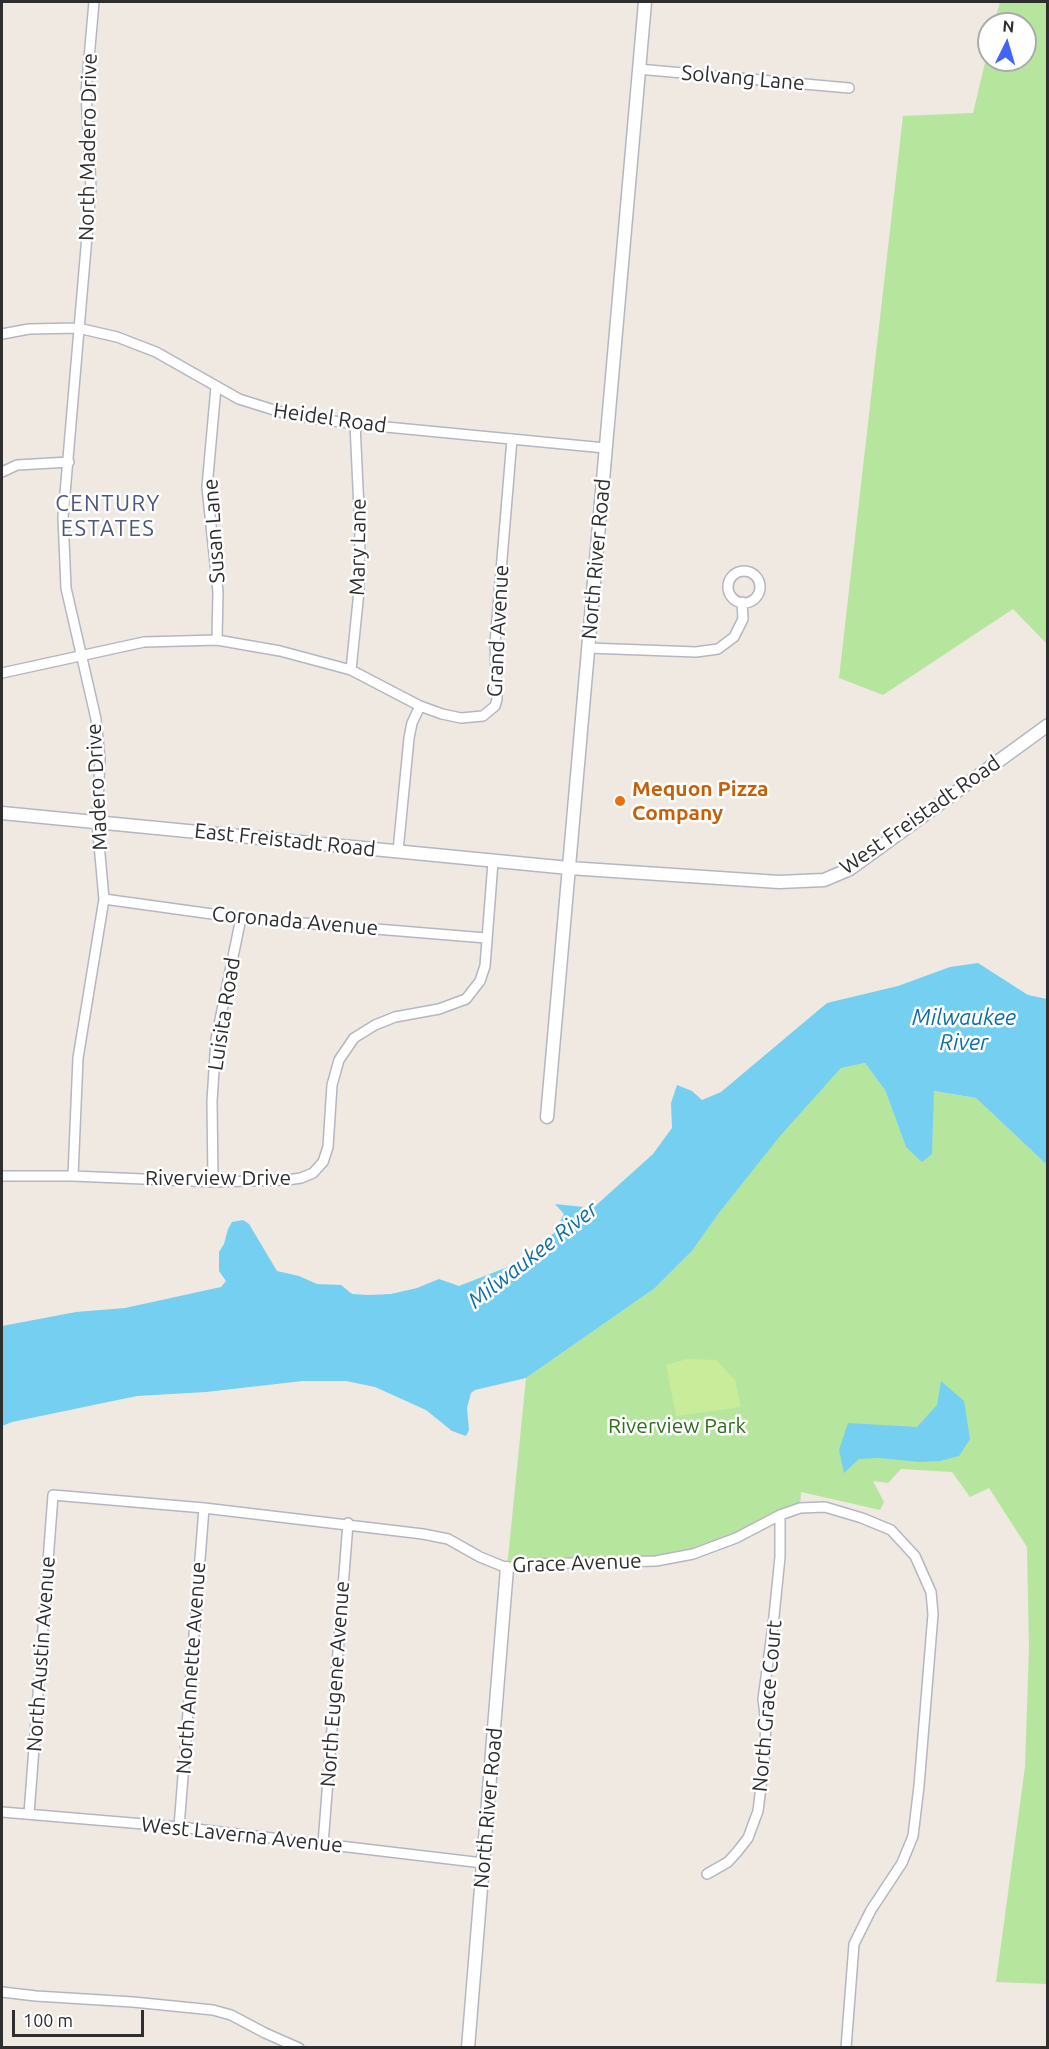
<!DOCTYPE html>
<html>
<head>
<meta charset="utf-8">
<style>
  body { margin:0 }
  #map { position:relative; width:1049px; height:2049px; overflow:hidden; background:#efe9e1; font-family:Ubuntu,sans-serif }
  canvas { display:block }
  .frame { position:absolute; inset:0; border:3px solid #2e2e2e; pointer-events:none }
  .north { position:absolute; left:977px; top:12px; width:60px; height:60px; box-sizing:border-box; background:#fff; border:2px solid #ababab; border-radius:50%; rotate:5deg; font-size:16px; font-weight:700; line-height:24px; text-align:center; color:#2e2e2e }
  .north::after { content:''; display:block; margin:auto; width:21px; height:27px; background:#4264fb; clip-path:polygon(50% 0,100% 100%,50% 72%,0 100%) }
  .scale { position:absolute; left:12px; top:2010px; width:132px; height:27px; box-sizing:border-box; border:3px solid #2e2e2e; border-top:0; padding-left:8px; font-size:18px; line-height:21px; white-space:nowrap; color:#2e2e2e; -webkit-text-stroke:4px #fff; paint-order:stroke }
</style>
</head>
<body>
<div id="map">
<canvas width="1049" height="2049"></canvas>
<div class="frame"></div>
<div class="north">N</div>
<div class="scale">100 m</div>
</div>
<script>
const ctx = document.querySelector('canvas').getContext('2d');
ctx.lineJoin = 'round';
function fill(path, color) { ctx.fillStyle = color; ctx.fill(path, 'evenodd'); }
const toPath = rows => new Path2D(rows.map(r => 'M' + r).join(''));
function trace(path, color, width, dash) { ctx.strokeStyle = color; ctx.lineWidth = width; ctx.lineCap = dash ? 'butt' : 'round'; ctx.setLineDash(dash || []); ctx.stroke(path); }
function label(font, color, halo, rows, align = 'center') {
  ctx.font = font + ' Ubuntu,sans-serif'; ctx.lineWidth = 5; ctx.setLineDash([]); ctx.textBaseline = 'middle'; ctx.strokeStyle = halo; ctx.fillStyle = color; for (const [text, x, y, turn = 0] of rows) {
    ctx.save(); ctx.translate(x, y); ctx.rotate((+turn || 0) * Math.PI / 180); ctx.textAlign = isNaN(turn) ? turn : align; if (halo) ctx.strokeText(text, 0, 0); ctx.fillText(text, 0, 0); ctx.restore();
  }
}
fill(toPath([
  [1000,2,1047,2,1047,644,1013,609,883,695,839,678,903,116,973,113,989,46,989,60,1025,60,1025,24,994,24],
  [865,1063,885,1090,906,1147,932,1154,933,1091,976,1098,1047,1165,1047,1984,996,1982,1025,1767,1029,1648,1027,1547,989,1488,970,1497,952,1472,901,1469,888,1483,873,1481,884,1502,880,1510,801,1492,800,1508,693,1554,507,1568,526,1378,655,1288,692,1251,719,1213,780,1135,841,1068]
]), '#b6e59e');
fill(toPath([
  [687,1359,716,1360,735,1380,741,1407,676,1416,666,1365]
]), '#c9ec9a');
fill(toPath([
  [978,963,1028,995,1047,999,1047,1165,976,1098,934,1091,932,1154,922,1162,906,1147,885,1090,865,1063,841,1068,780,1136,719,1213,692,1251,655,1288,526,1378,475,1390,471,1393,467,1408,469,1430,466,1436,452,1431,426,1410,375,1387,346,1381,303,1381,206,1392,137,1396,12,1422,2,1426,2,1326,76,1312,125,1308,221,1287,226,1281,219,1271,219,1252,224,1244,228,1229,232,1222,243,1220,249,1224,277,1271,299,1276,317,1284,341,1285,352,1294,369,1295,391,1294,417,1288,439,1279,459,1286,523,1261,554,1233,564,1214,555,1204,593,1208,653,1154,672,1128,671,1103,677,1085,692,1091,702,1100,721,1092,827,1003,898,986,950,967],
  [941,1381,964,1401,970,1439,959,1456,940,1461,919,1462,879,1458,859,1459,844,1473,839,1450,848,1423,917,1427,937,1405]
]), '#75cff0');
const minor = toPath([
  [638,69,849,88],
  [2,334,29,329,78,328,117,337,156,352,239,399,290,415,355,424,605,448],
  [216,387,207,487,218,592,217,640],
  [2,472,17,465,69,462],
  '728 587a16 16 0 1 1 32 0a16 16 0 1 1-32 0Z',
  [589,648,696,652,718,649,734,637,743,619,742,602],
  [351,670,359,591,360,531,355,424],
  [2,673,144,642,217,640,280,651,351,670,420,706,442,714,461,718,483,716,495,706,497,699,495,643,512,439],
  [398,851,409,738,412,723,420,706],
  [104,899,241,918,486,938],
  [2,1176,73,1176,213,1182,287,1180,301,1178,313,1173,323,1162,328,1147,332,1085,339,1060,354,1038,375,1025,395,1017,439,1009,466,999,480,981,485,966,493,862],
  [73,1176,78,1058,104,899,97,822,100,759,96,719,66,588,63,517,91,189,86,92,94,2],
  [213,1182,212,1101,216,1039,241,918],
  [2,1812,179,1827,483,1863],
  [29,1814,53,1495,204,1508,423,1534,448,1539,480,1557,507,1568,529,1564,656,1561,693,1554,736,1538,780,1515,800,1508,825,1507,862,1518,891,1530,915,1556,931,1592,933,1614,919,1786,913,1836,902,1863,871,1910,854,1944,846,2048],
  [179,1827,204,1508],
  [323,1844,348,1523],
  [707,1874,728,1862,737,1852,748,1838,758,1811,764,1763,766,1723,763,1699,773,1626,780,1557,780,1515],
  [2,1992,36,1996,133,2002,213,2010,231,2015,265,2033,299,2048]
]);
const tertiary = toPath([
  [2,813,569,868,779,882,824,880,850,869,1048,725],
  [547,1117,645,2],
  [468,2048,507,1568]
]);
trace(minor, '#b4b7c1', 12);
trace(tertiary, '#b4b7c1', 15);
trace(minor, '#fff', 9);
trace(tertiary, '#fff', 12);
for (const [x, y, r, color] of [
  [620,801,6,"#e8710a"]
]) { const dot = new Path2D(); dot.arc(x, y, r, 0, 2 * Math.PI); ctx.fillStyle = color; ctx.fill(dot); trace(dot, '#fff', 2); }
label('21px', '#2e2e2e', '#fff', [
  ["Solvang Lane",743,78,5],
  ["North Madero Drive",88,147,-89],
  ["Heidel Road",330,418,8],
  ["Susan Lane",214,531,-94],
  ["Mary Lane",358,547,-89],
  ["North River Road",596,559,-85],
  ["Grand Avenue",498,631,-87],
  ["Madero Drive",97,787,-93],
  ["West Freistadt Road",920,815,-35],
  ["East Freistadt Road",285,840,6],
  ["Coronada Avenue",295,921,5],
  ["Luisita Road",224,1014,-81],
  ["Riverview Drive",218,1178],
  ["Grace Avenue",577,1563,-2],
  ["North Austin Avenue",41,1654,-86],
  ["North Annette Avenue",191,1668,-86],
  ["North Eugene Avenue",335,1684,-86],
  ["North Grace Court",767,1706,-85],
  ["North River Road",488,1808,-85],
  ["West Laverna Avenue",242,1835,6]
]);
label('bold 21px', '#c56008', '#fff', [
  ["Mequon Pizza",632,789],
  ["Company",632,813]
], 'left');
label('21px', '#2c6e1b', '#fff', [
  ["Riverview Park",677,1426]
]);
ctx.letterSpacing = '1.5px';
label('22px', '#4d5680', '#fff', [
  ["CENTURY",108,504],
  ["ESTATES",108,529]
]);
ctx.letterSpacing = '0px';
label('italic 22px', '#0d6fa3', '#fff', [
  ["Milwaukee",964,1018],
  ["River",964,1043],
  ["Milwaukee River",533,1255,-38]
]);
</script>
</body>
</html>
